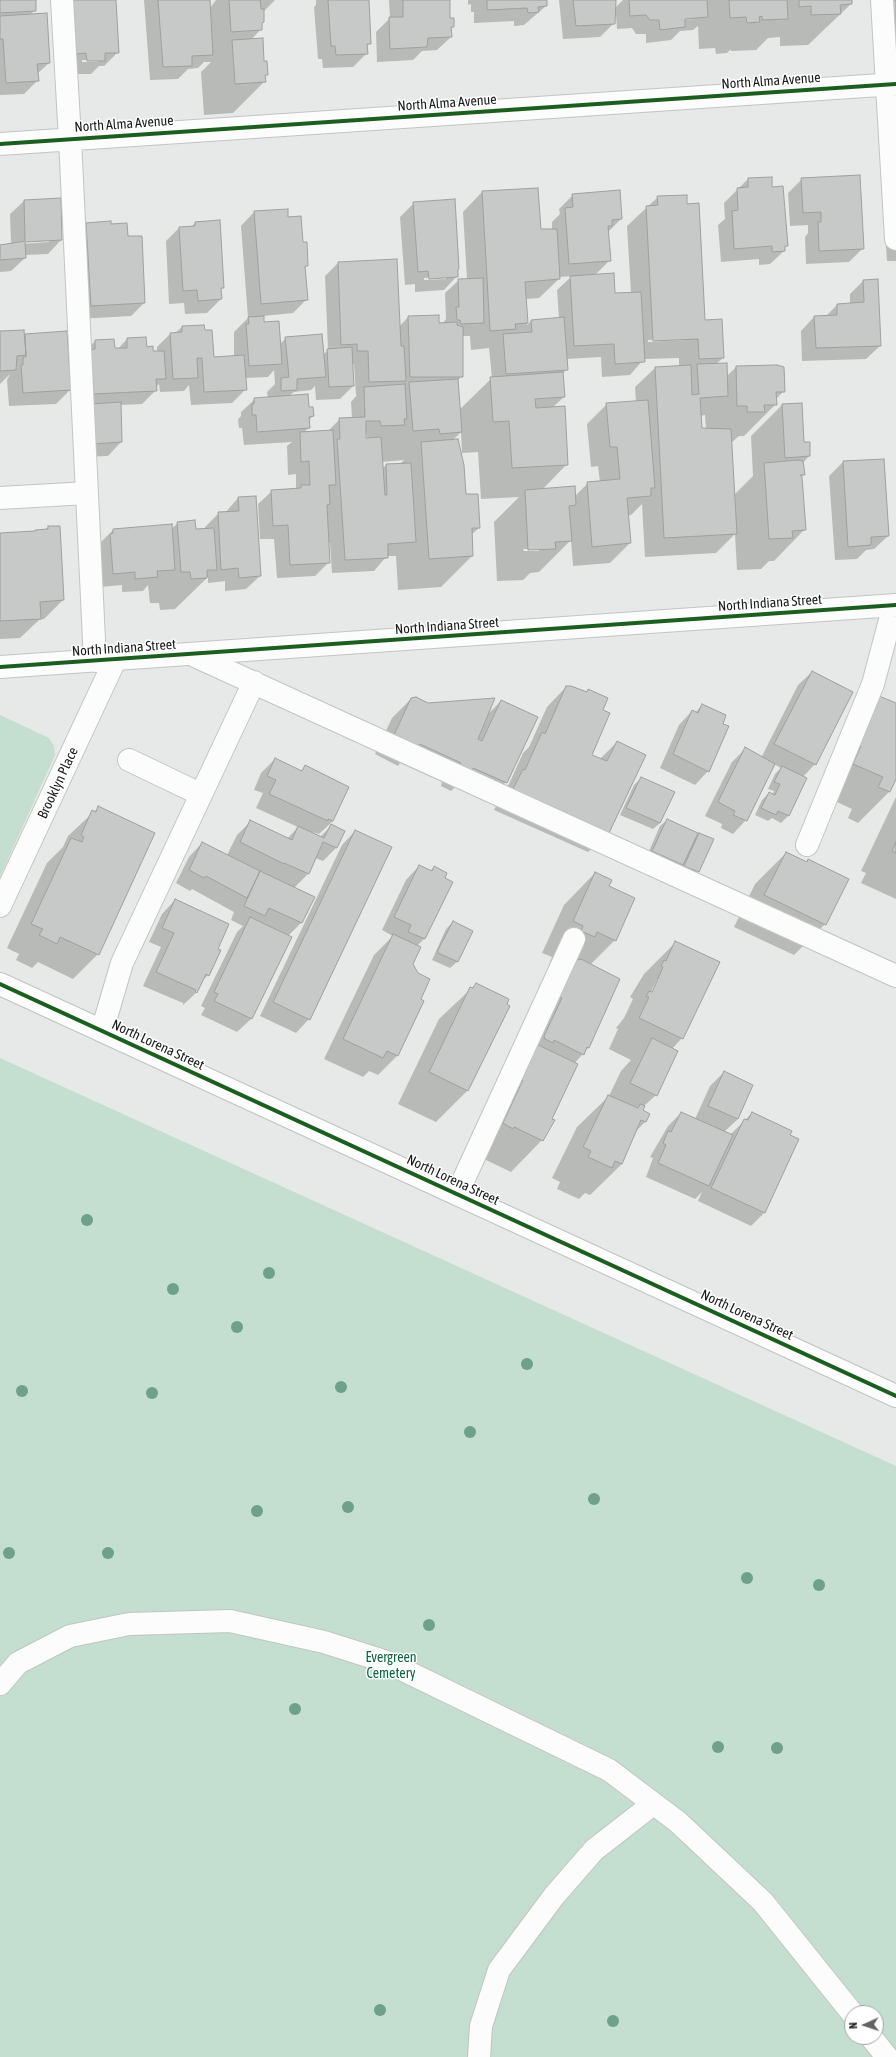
<!DOCTYPE html>
<html>
<head>
<meta charset="utf-8">
<style>
  body { margin:0 }
  #map { position:relative; width:896px; height:2057px; overflow:hidden; background:#e6e9e7; font-family:"Asap Condensed",sans-serif }
  canvas { display:block }
  .north { position:absolute; left:844px; top:2005px; width:40px; height:40px; box-sizing:border-box; background:#fff; border:1px solid #a4a5a4; border-radius:50%; rotate:267deg; font-size:11px; font-weight:700; line-height:16px; text-align:center; color:#1b1d1c }
  .north::after { content:''; display:block; margin:auto; width:14px; height:18px; background:#626463; clip-path:polygon(50% 0,100% 100%,50% 72%,0 100%) }
</style>
</head>
<body>
<div id="map">
<canvas width="896" height="2057"></canvas>
<div class="north">N</div>
</div>
<script>
const ctx = document.querySelector('canvas').getContext('2d');
ctx.lineJoin = 'round';
function fill(path, color) { ctx.fillStyle = color; ctx.fill(path, 'evenodd'); }
const toPath = rows => new Path2D(rows.map(r => 'M' + r).join(''));
function trace(path, color, width, dash) { ctx.strokeStyle = color; ctx.lineWidth = width; ctx.lineCap = dash ? 'butt' : 'round'; ctx.setLineDash(dash || []); ctx.stroke(path); }
function label(font, color, halo, rows, align = 'center') {
  ctx.font = font + ' "Asap Condensed",sans-serif'; ctx.lineWidth = 3; ctx.setLineDash([]); ctx.textBaseline = 'middle'; ctx.strokeStyle = halo; ctx.fillStyle = color; for (const [text, x, y, turn = 0] of rows) {
    ctx.save(); ctx.translate(x, y); ctx.rotate((+turn || 0) * Math.PI / 180); ctx.textAlign = isNaN(turn) ? turn : align; if (halo) ctx.strokeText(text, 0, 0); ctx.fillText(text, 0, 0); ctx.restore();
  }
}
fill(toPath([
  [0,715,49,738,54,746,55,755,0,877],
  [0,1058,896,1466,896,2057,0,2057],
  [852,2013,876,2013,876,2037,852,2037]
]), '#c4dfcf');
fill(toPath([
  [0,0,35,0,35,10,30,15,49,63,37,74,38,80,24,94,0,95],
  [115,0,118,52,104,66,99,66,91,74,74,74,60,11],
  [82,60,99,60,97,62,82,62],
  [144,0,209,0,210,8,216,0,275,0,263,12,261,29,251,40,263,63,267,74,264,77,265,81,233,113,204,115,201,72,211,62,204,62,198,68,188,69,178,79,150,80],
  [316,0,368,0,370,43,366,47,367,53,353,67,323,68,322,59,318,59,314,7,316,5],
  [389,0,449,0,449,19,453,26,451,29,451,37,437,50,422,51,413,60,377,62,376,32,390,18],
  [468,0,546,0,546,6,524,25,514,26,514,21,474,23,474,12,471,12,471,4,468,5],
  [559,0,615,0,615,8,623,0,851,0,851,4,808,45,780,46,780,37,768,38,756,50,731,51,731,49,727,53,716,54,715,48,699,49,698,26,693,30,680,31,671,40,646,43,646,34,636,34,632,28,617,29,616,15,614,18,614,23,600,37,563,39],
  [694,17,694,19,680,20],
  [896,0,896,48,883,49],
  [896,175,896,261,887,261,882,188],
  [748,179,771,188,786,245,784,251,770,264,759,265,759,259,721,262,718,225,725,219,724,203],
  [802,179,863,248,849,262,806,264,805,237,808,233,808,225,790,226,788,193],
  [482,192,540,230,552,230,552,222,560,214,559,209,573,195,621,219,608,232,610,260,595,275,614,294,631,293,627,226,658,197,686,205,704,321,723,358,716,364,726,377,736,367,777,366,784,391,775,400,776,404,744,436,739,436,731,443,734,495,753,476,751,436,782,405,809,456,803,463,804,475,801,477,805,529,774,561,769,561,761,569,737,570,735,534,716,553,645,557,642,504,631,515,627,516,630,543,610,563,573,566,571,540,539,572,530,573,523,580,497,581,494,522,519,497,481,499,478,452,462,453,461,432,452,441,465,495,479,528,471,535,472,556,441,587,398,590,396,556,387,556,374,571,332,573,330,543,328,543,329,562,315,576,277,578,274,539,260,539,258,504,272,491,296,490,296,474,288,475,287,446,292,442,244,445,242,428,239,428,238,419,241,416,241,412,255,399,268,398,267,392,275,384,274,370,268,377,245,378,246,389,232,403,191,405,189,385,184,391,160,392,159,384,156,387,156,390,142,404,120,405,121,442,108,456,80,457,82,355,95,341,114,349,118,349,127,339,152,352,157,352,157,347,170,334,175,333,182,327,213,358,234,357,234,332,248,318,241,226,254,212,287,218,302,243,307,265,304,269,307,299,293,313,263,316,263,323,280,344,286,338,323,355,328,350,325,276,338,263,399,327,408,317,443,323,446,319,445,293,459,280,467,279,463,212],
  [572,276,557,290,559,319,531,321,527,325,526,299,539,298,559,279,559,277],
  [462,336,470,336,471,350,489,348,492,378,459,410,457,381,462,376],
  [686,338,686,340,648,342,648,340],
  [601,357,602,377,630,375,644,359,679,358,679,366,655,368,635,387,636,402,607,404,587,424,591,467,598,466,600,482,588,483,575,496,542,490,567,464,552,408,564,397,562,374,567,369,566,359],
  [352,364,354,364,356,395,357,395,351,402,352,419,340,419,327,432,304,432,309,428,309,420,313,416,308,408,289,396,294,392,311,390,315,386,316,400,340,399,355,384,353,384],
  [705,415,706,429,701,429,700,416],
  [365,433,366,433,368,439,365,439],
  [404,460,400,464,386,465,382,469,381,462],
  [523,549,539,549,539,551,524,551],
  [60,199,61,240,48,254,25,255,25,258,11,271,0,272,0,246,11,243,10,214,24,201],
  [49,240,49,242,20,244,20,242],
  [414,203,457,270,457,276,444,290,415,292,415,284,405,285,400,217],
  [446,277,446,279,424,280,424,278],
  [195,223,223,287,220,291,221,299,207,313,185,314,184,303,169,304,166,241,179,228,191,227],
  [86,224,110,225,127,238,144,303,131,316,78,319,73,237],
  [863,281,880,346,866,359,802,361,801,331,814,317,825,317,837,305,850,304,850,294],
  [0,332,24,335,66,332,70,390,56,404,9,406,7,380,10,374,0,384],
  [883,460,888,536,874,549,866,550,857,559,835,560,829,476,843,462],
  [238,498,260,576,246,589,225,591,225,581,208,583,208,577,175,609,160,610,159,603,150,603,148,585,143,591,122,592,122,585,100,587,100,543,113,530,171,529,178,523,195,530,205,530,205,527,219,513,225,513],
  [48,527,63,600,44,619,39,620,20,638,0,639,0,534,45,530],
  [812,672,815,764,803,777,806,779,788,816,781,823,772,818,768,821,755,815,762,800,769,793,772,795,774,791,768,789,775,774,781,768,774,764,746,820,733,834,721,828,722,824,705,816,732,762,745,749,761,758,798,685],
  [566,687,585,693,588,690,601,710,590,755,600,759,617,742,608,833,588,852,494,810,504,790,509,784,523,753,529,747,547,707],
  [412,698,428,704,487,715,501,701,506,782,486,802,455,787,451,791,441,786,442,782,400,763,398,766,375,754,392,718],
  [896,704,896,777,889,792,858,823,848,818,852,809,822,795,826,775],
  [702,705,708,771,695,785,660,768,679,725,692,711,695,713],
  [275,759,301,771,305,766,333,821,319,834,312,832,312,833,320,837,331,826,344,832,336,848,323,861,315,858,308,874,294,888,313,897,301,923,288,936,290,937,251,1019,237,1032,201,1015,205,1008,201,1006,237,932,243,926,231,920,234,912,192,889,190,891,176,883,189,857,202,843,227,855,237,835,250,822,287,839,298,827,256,808,263,793,254,790,261,773],
  [641,778,660,823,653,829,620,815,634,785],
  [896,797,896,899,861,883,866,873,861,871],
  [99,807,98,954,73,979,38,962,32,968,16,960,19,954,7,948,47,863,63,847,68,836],
  [667,820,694,840,700,834,698,872,692,878,681,866,676,871,646,858,660,826],
  [355,831,309,1019,296,1033,260,1016,342,845],
  [786,853,806,863,808,860,825,924,794,955,734,927,755,884],
  [419,866,430,871,434,867,443,878,424,939,417,946,412,964,397,1056,378,1075,369,1071,363,1077,324,1059,374,955,393,936,382,930,406,880],
  [595,873,608,887,615,940,590,965,619,979,588,1048,574,1064,542,1140,511,1172,482,1158,561,967,550,962,552,957,542,953,564,905],
  [175,900,216,949,208,975,200,983,197,992,183,1005,183,1003,143,986,161,947,149,942,162,914],
  [453,922,472,931,457,962,450,968,432,960,446,929],
  [676,942,682,1038,672,1049,656,1095,643,1107,642,1111,646,1121,635,1132,622,1164,590,1195,585,1193,579,1199,557,1189,560,1182,552,1178,577,1127,609,1096,621,1071,631,1060,609,1049,618,1029,616,1028,624,1018,633,999,630,997,644,974],
  [657,979,659,979,651,996,649,996],
  [476,984,509,1006,467,1091,436,1122,398,1104,439,1019],
  [724,1072,752,1086,738,1119,724,1132,730,1135,752,1113,765,1212,751,1226,698,1201,702,1192,695,1199,646,1177,653,1158,650,1157,668,1126,681,1113,695,1119,710,1086]
]), '#0003');
const building = toPath([
  [0,0,36,0,36,11,0,13,0,0],
  [73,0,116,0,119,53,105,53,105,61,87,61,86,53,76,54,73,0],
  [158,0,210,0,213,55,192,56,192,66,163,67,158,0],
  [229,0,260,0,261,9,264,9,264,22,262,23,262,30,231,32,229,0],
  [328,0,369,0,371,44,367,44,368,54,336,55,335,46,331,46,328,0],
  [403,0,450,0,450,18,454,18,454,27,451,27,452,37,428,38,427,47,390,49,389,17,403,17,403,0],
  [487,0,547,0,547,6,538,7,539,12,528,13,527,8,487,10,487,0],
  [573,0,616,0,615,24,576,26,573,0],
  [629,0,707,0,708,17,685,19,685,27,660,30,659,20,650,20,646,15,630,16,629,0],
  [729,0,787,0,788,19,762,20,762,16,759,17,760,22,747,23,746,17,730,18,729,0],
  [799,0,852,0,852,4,840,5,841,14,811,15,811,6,799,7,799,0],
  [887,0,896,0,896,27,888,27,887,0],
  [47,13,50,63,37,64,39,81,6,83,3,39,0,39,0,16,47,13],
  [263,38,264,61,267,61,268,75,265,75,266,82,235,84,232,40,263,38],
  [860,175,864,249,819,251,818,222,821,222,821,212,803,213,801,178,860,175],
  [772,177,772,187,783,186,788,246,785,246,785,251,772,252,772,246,734,249,732,211,738,210,737,188,748,187,748,178,772,177],
  [538,188,541,229,557,229,560,279,525,282,528,323,515,324,516,329,490,331,482,191,538,188],
  [620,190,622,219,612,220,612,226,608,226,611,261,569,264,565,208,573,207,572,194,620,190],
  [687,195,687,204,699,203,705,320,722,319,724,358,699,359,698,339,653,341,646,206,658,205,657,196,687,195],
  [61,198,62,240,25,242,26,258,0,260,0,245,25,241,24,200,61,198],
  [455,199,459,269,458,269,458,277,429,279,428,271,418,272,413,202,455,199],
  [288,209,288,217,301,216,303,242,307,242,308,266,305,266,308,300,261,304,254,211,288,209],
  [220,220,224,288,221,288,222,299,198,301,197,290,183,291,179,227,195,226,195,222,220,220],
  [111,221,111,224,127,223,128,236,142,236,145,303,91,306,86,223,111,221],
  [397,259,401,346,404,346,406,381,369,382,368,351,357,351,357,344,341,345,338,262,397,259],
  [614,273,615,293,641,292,645,362,615,364,614,344,574,346,570,276,614,273],
  [483,278,484,323,461,324,460,320,457,320,456,307,459,307,458,279,483,278],
  [878,279,881,346,816,348,814,316,837,315,837,304,864,302,863,280,878,279],
  [439,315,439,323,457,322,457,325,463,327,463,377,410,377,408,316,439,315],
  [264,316,264,322,279,321,282,364,249,366,246,324,249,324,248,317,264,316],
  [564,317,568,370,506,374,503,334,532,332,531,320,564,317],
  [204,325,205,330,212,330,214,357,244,355,247,390,204,392,202,358,197,358,198,378,173,379,170,333,182,332,182,326,204,325],
  [24,330,26,355,17,356,16,370,0,371,0,331,24,330],
  [67,331,71,390,23,393,21,365,23,365,23,357,26,357,25,334,67,331],
  [322,334,326,377,297,379,297,390,281,391,281,378,289,377,285,337,322,334],
  [146,337,147,347,153,346,153,351,164,351,166,379,156,379,157,391,93,394,90,350,95,349,95,340,114,339,115,348,127,348,127,338,146,337],
  [352,347,354,386,329,387,327,349,352,347],
  [727,363,728,396,700,398,702,428,731,429,737,534,664,538,655,367,691,365,692,395,699,394,697,364,727,363],
  [777,365,784,367,785,392,776,392,777,405,764,405,765,412,747,412,747,406,737,406,736,366,777,365],
  [563,372,565,397,535,399,536,408,565,406,568,465,512,468,509,421,493,422,490,377,563,372],
  [458,379,462,432,440,434,439,429,413,431,409,382,458,379],
  [405,384,407,419,404,419,405,425,381,426,380,421,366,421,366,438,381,437,385,495,387,495,386,464,411,463,416,542,388,544,388,558,345,560,337,439,340,439,339,418,365,417,364,387,405,384],
  [308,394,309,407,313,407,314,416,309,417,310,428,257,432,256,415,252,415,252,404,254,404,254,398,308,394],
  [648,400,655,488,651,488,651,496,627,498,631,543,592,547,587,482,620,479,617,447,610,447,606,403,648,400],
  [121,402,122,442,93,444,91,404,121,402],
  [802,403,804,442,810,442,810,456,785,458,782,404,802,403],
  [333,430,336,485,329,485,330,504,327,505,330,563,290,565,288,525,273,526,271,490,301,488,301,485,310,485,309,461,301,462,300,432,333,430],
  [458,439,464,465,466,494,478,494,480,528,472,528,473,556,429,559,421,442,458,439],
  [884,459,889,536,871,537,871,545,848,547,843,461,884,459],
  [798,460,803,461,805,475,800,475,802,477,806,530,792,531,793,538,769,539,764,463,798,460],
  [575,486,576,505,569,506,572,541,555,542,556,549,528,550,525,490,575,486],
  [256,496,261,576,239,578,238,568,221,570,218,512,239,511,238,497,256,496],
  [195,520,196,529,214,528,217,570,207,570,207,578,191,579,190,572,181,572,177,522,195,520],
  [172,524,175,570,157,571,158,577,135,579,135,572,113,574,110,534,113,533,113,529,172,524],
  [48,526,60,526,64,600,40,602,41,619,0,621,0,533,35,531,35,530,48,529,48,526],
  [812,671,853,692,816,765,774,744,812,671],
  [566,686,571,686,587,692,588,689,608,698,603,710,610,713,592,755,607,761,617,741,646,755,609,833,512,791,523,769,525,770,542,732,545,734,566,686],
  [879,696,896,703,896,779,890,792,878,787,883,777,853,764,861,746,857,744,879,696],
  [416,697,428,703,495,698,478,739,482,741,501,700,538,717,507,783,473,768,471,772,459,766,461,763,420,744,418,747,394,735,411,698,416,697],
  [702,704,726,715,723,724,729,726,709,772,673,754,692,710,698,713,702,704],
  [745,747,775,764,747,821,733,815,735,811,718,802,745,747],
  [275,758,302,771,305,765,349,787,333,821,328,819,328,821,269,794,276,780,267,776,275,758],
  [782,766,807,778,789,816,778,811,776,815,761,808,769,792,775,795,780,784,774,782,782,766],
  [641,777,675,792,660,823,626,808,641,777],
  [98,806,155,833,99,955,60,937,57,944,39,935,43,929,31,924,71,838,82,842,84,837,81,835,92,810,96,812,98,806],
  [667,819,698,833,683,865,652,851,667,819],
  [250,820,292,840,298,826,324,838,331,824,345,831,337,848,323,842,309,874,284,863,284,864,240,842,250,820],
  [355,830,392,847,310,1020,273,1002,355,830],
  [699,833,714,839,699,872,684,866,699,833],
  [202,842,260,871,247,898,206,876,204,878,189,870,202,842],
  [896,842,896,853,892,851,896,842],
  [786,852,807,862,808,859,849,879,826,925,764,895,786,852],
  [419,865,432,871,434,866,447,873,445,878,453,882,425,939,408,932,411,925,394,917,419,865],
  [260,871,315,897,302,923,269,908,265,916,244,906,260,871],
  [595,872,612,880,609,886,635,898,616,941,597,932,595,937,581,931,583,926,573,921,595,872],
  [175,899,229,924,218,949,221,950,209,976,206,974,197,993,195,991,196,990,156,972,174,933,162,928,175,899],
  [250,917,292,937,252,1019,214,1001,218,994,214,992,250,917],
  [453,921,473,931,458,962,438,953,438,950,453,921],
  [393,934,421,947,413,964,418,973,430,979,421,999,424,1001,398,1056,387,1051,383,1058,343,1039,393,934],
  [675,941,720,962,683,1039,639,1018,649,997,646,997,649,991,652,992,663,967,661,966,664,960,666,961,675,941],
  [571,956,580,960,581,959,620,979,589,1048,587,1047,584,1055,554,1040,553,1043,545,1039,544,1036,562,998,556,996,571,956],
  [476,983,509,999,507,1004,510,1006,468,1091,429,1072,470,987,473,988,476,983],
  [652,1038,678,1051,657,1096,630,1083,652,1038],
  [532,1042,578,1064,552,1119,555,1120,543,1141,514,1127,513,1129,503,1123,523,1080,515,1077,532,1042],
  [724,1071,753,1085,738,1119,708,1106,724,1071],
  [608,1095,638,1108,640,1104,645,1106,643,1110,650,1114,646,1122,641,1120,622,1164,615,1161,612,1168,588,1157,591,1151,583,1147,608,1095],
  [681,1112,733,1135,709,1186,658,1163,666,1145,663,1143,668,1131,671,1132,681,1112],
  [752,1112,792,1131,790,1135,799,1139,765,1213,711,1188,744,1119,748,1120,752,1112]
]);
fill(building, '#c7c9c8');
trace(building, '#9ea09f', 1);
const minor = toPath([
  [62,0,70,139,95,661],
  [882,0,896,239],
  [0,144,896,84],
  [0,498,87,493],
  [195,656,896,976],
  [0,667,896,605],
  [129,760,200,794],
  [807,845,873,684,894,605],
  [0,906,115,660],
  [0,984,896,1396],
  [102,1031,122,963,254,682],
  [457,1194,574,939],
  [0,1684,18,1663,70,1636,129,1624,230,1621,324,1642,387,1662,609,1770,678,1822,763,1902,852,2013],
  [871,2037,887,2057],
  [479,2057,481,2026,499,1970,554,1896,594,1850,653,1804]
]);
trace(minor, '#c2c5c3', 24);
trace(minor, '#fbfcfb', 22);
trace(toPath([
  [0,144,896,84],
  [0,667,896,605],
  [0,984,896,1396]
]), '#1b5e20', 4);
ctx.fillStyle = '#6fa08c';
for (const [x, y] of [
  [87,1220],
  [269,1273],
  [173,1289],
  [237,1327],
  [527,1364],
  [341,1387],
  [22,1391],
  [152,1393],
  [470,1432],
  [594,1499],
  [348,1507],
  [257,1511],
  [9,1553],
  [108,1553],
  [747,1578],
  [819,1585],
  [429,1625],
  [295,1709],
  [718,1747],
  [777,1748],
  [380,2010],
  [613,2021]
]) { ctx.beginPath(); ctx.arc(x, y, 6, 0, 2 * Math.PI); ctx.fill(); }
label('14px', '#1b1d1c', '#fff', [
  ["North Alma Avenue",771,81,-4],
  ["North Alma Avenue",447,103,-4],
  ["North Alma Avenue",124,124,-4],
  ["North Indiana Street",770,603,-4],
  ["North Indiana Street",447,626,-4],
  ["North Indiana Street",124,648,-4],
  ["Brooklyn Place",58,783,-65],
  ["North Lorena Street",158,1045,25],
  ["North Lorena Street",453,1180,25],
  ["North Lorena Street",747,1315,25]
]);
label('14px', '#0e6542', '#fff', [
  ["Evergreen",391,1658],
  ["Cemetery",391,1674]
]);
</script>
</body>
</html>
